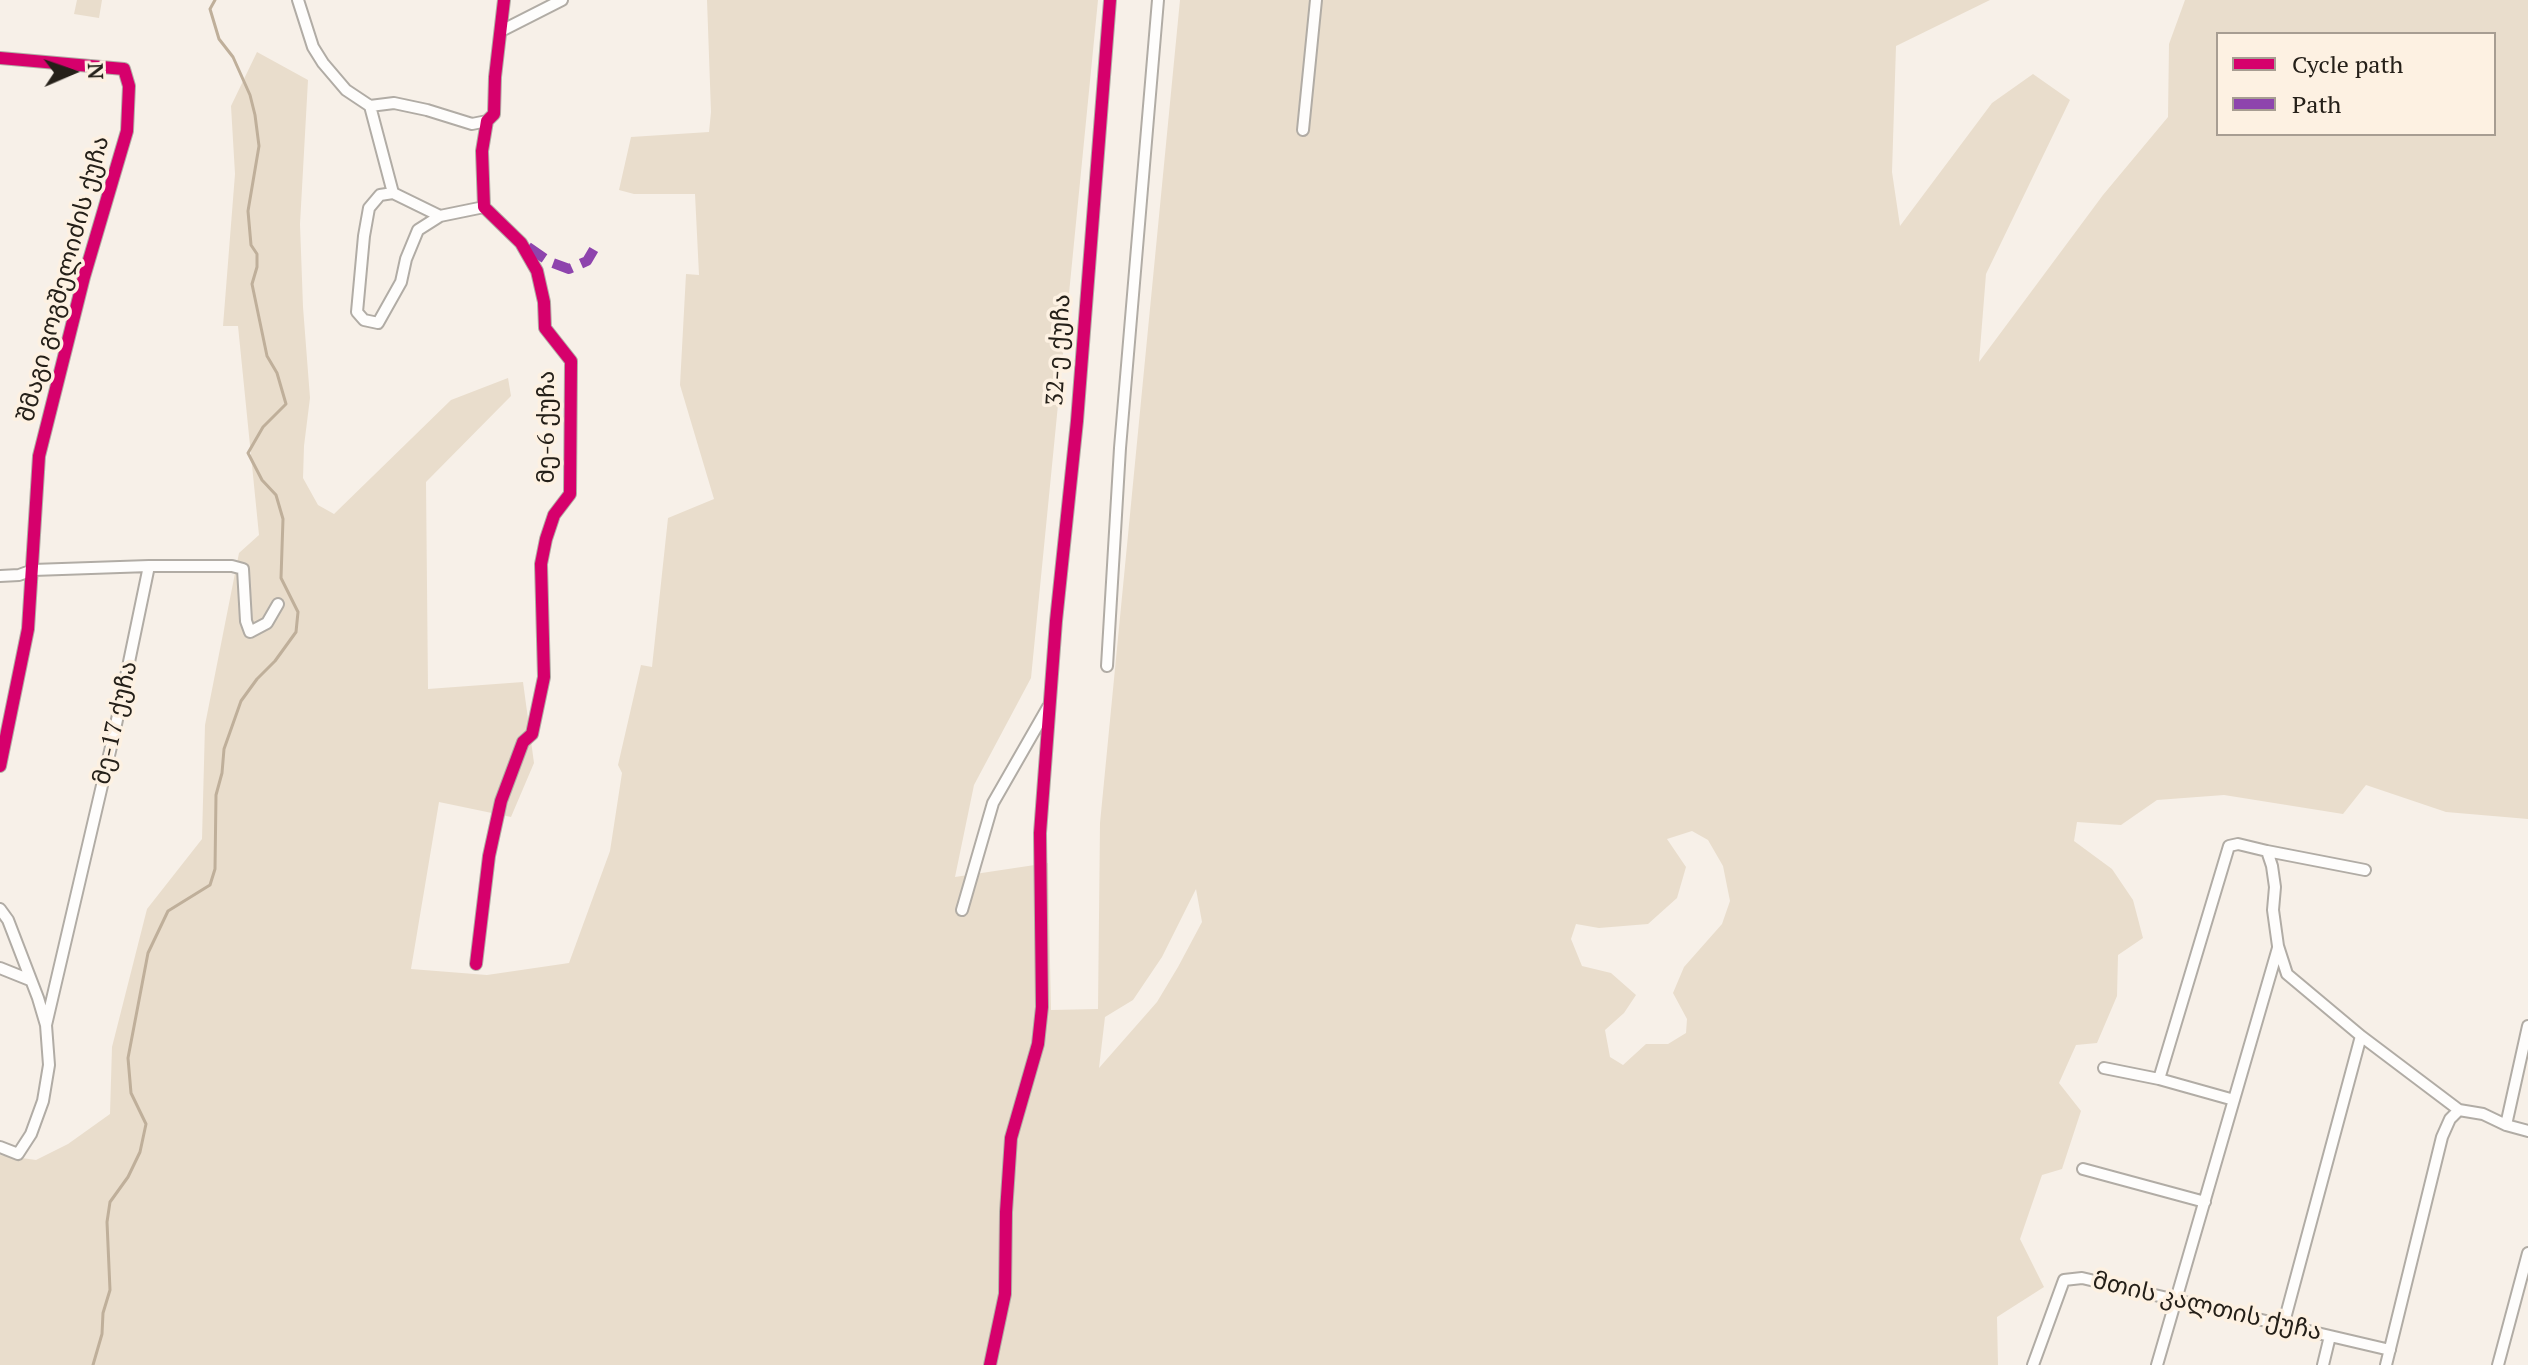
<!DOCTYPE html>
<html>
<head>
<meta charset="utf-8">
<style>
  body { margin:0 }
  #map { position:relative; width:2528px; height:1365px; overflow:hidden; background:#f7f0e8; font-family:"PT Serif",serif }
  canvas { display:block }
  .legend { position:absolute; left:2216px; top:32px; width:280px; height:104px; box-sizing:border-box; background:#fdf1e2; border:2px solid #a79d92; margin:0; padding:10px 14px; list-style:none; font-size:24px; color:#252019 }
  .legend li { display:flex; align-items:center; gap:16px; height:40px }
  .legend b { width:40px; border:2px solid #a79d92 }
  .north { position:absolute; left:32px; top:32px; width:80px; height:80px; -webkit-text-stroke:6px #fdf1e2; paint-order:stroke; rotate:88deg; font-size:22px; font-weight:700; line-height:32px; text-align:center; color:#252019 }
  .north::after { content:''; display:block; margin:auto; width:28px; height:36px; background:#252019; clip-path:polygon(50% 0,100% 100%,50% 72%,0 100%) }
</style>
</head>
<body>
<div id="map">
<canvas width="2528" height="1365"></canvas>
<ul class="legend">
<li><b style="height:10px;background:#d6006c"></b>Cycle path</li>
<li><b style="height:10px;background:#8e44ad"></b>Path</li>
</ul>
<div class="north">N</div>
</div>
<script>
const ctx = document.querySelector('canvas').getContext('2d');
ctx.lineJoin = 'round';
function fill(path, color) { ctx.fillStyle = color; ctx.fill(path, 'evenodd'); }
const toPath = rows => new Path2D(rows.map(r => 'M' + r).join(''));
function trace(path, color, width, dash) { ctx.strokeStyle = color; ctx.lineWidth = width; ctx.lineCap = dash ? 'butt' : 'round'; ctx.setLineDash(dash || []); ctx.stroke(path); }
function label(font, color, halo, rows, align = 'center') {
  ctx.font = font + ' "PT Serif","Noto Sans Georgian",serif'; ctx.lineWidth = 7; ctx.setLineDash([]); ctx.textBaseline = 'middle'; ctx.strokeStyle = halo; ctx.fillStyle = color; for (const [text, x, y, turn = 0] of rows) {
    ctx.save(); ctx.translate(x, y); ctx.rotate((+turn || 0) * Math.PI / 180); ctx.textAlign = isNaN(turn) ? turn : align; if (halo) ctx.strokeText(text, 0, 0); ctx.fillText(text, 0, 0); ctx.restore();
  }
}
fill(toPath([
  [77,0,102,0,99,18,74,14],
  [707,0,1098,0,1031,678,974,785,955,877,1048,863,1051,1010,1098,1009,1100,823,1180,0,1990,0,1896,46,1892,172,1900,226,1992,103,2033,74,2070,100,1986,274,1979,362,2103,195,2168,117,2169,44,2185,0,2528,0,2528,819,2446,812,2366,785,2343,814,2224,795,2157,800,2121,825,2077,822,2074,841,2112,869,2133,900,2143,938,2118,955,2117,996,2097,1043,2076,1045,2059,1083,2081,1111,2062,1169,2042,1175,2020,1239,2044,1287,1997,1317,1998,1365,0,1365,0,1155,36,1160,68,1144,110,1114,112,1047,147,909,202,839,205,725,239,553,259,535,238,326,223,326,235,174,231,106,257,52,308,80,300,224,303,307,310,398,304,446,303,478,318,505,334,514,451,400,508,378,511,396,426,482,428,689,523,682,534,763,511,817,439,802,411,969,487,975,569,963,610,851,622,773,618,765,641,665,652,667,668,518,714,499,680,385,686,274,699,275,695,194,634,194,619,190,631,137,709,132,711,112],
  [2218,34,2494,34,2494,134,2218,134],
  [1692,831,1708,840,1723,866,1730,901,1722,924,1684,967,1673,993,1687,1019,1686,1033,1668,1044,1646,1044,1623,1065,1610,1057,1605,1030,1624,1013,1636,995,1611,973,1582,966,1571,939,1576,924,1599,928,1648,924,1677,898,1686,867,1667,839],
  [1196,889,1202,922,1178,967,1157,1002,1099,1068,1105,1017,1133,1000,1162,957]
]), '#e9ddcc');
trace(toPath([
  [93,1365,102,1334,103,1313,110,1290,107,1222,110,1202,128,1177,140,1152,146,1124,131,1093,128,1058,148,953,168,911,210,885,215,869,216,795,222,773,224,749,241,701,257,679,275,661,296,632,298,612,281,578,283,519,276,495,262,480,248,453,263,427,286,404,277,373,267,356,252,284,257,267,257,254,251,245,248,211,259,146,255,115,250,95,233,57,219,39,210,9,215,0]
]), '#bfaf9a', 3);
const street = toPath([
  [298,0,313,47,323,63,346,90,370,106,393,193,440,216,484,207],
  [501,31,562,0],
  [0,58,124,69,129,86,127,131,84,277,39,456,28,629,0,766],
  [370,106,394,103,427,110,472,124,487,121],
  [1303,130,1316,0],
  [393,193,380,195,369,208,364,236,357,312,364,320,378,323,401,282,406,259,418,230,440,216],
  [149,566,232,566,243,569,246,621,250,632,267,623,278,604],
  [0,576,19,575,33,570,149,566,114,734,46,1025],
  [1107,666,1120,448,1158,0],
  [2267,851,2365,870],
  [0,909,8,920,38,998,46,1025,49,1065,43,1101,31,1134,18,1154,0,1147],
  [962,910,993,803,1048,707],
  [476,964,489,856,501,801,523,742,532,734,544,677,541,564,546,539,554,515,570,494,571,361,545,328,544,302,537,271,521,243,484,207,482,151,487,121,494,114,495,77,504,0],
  [0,968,30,980],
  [2104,1068,2159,1079,2234,1100],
  [2159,1079,2229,846,2238,844,2267,851,2272,866,2275,887,2273,910,2278,946,2287,974,2361,1036,2459,1110],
  [2506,1125,2528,1026],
  [2083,1169,2205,1202],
  [2283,1326,2361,1036],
  [990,1365,1005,1294,1006,1212,1011,1138,1038,1044,1042,1007,1040,833,1056,621,1077,421,1110,0],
  [2033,1365,2064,1280,2082,1278,2390,1350],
  [2157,1365,2278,948],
  [2323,1365,2330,1336],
  [2386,1365,2442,1137,2450,1119,2459,1110,2483,1114,2506,1125,2528,1131],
  [2498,1365,2528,1253]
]);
trace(street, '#b1aca5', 14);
trace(street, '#fefdfc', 10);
trace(toPath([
  [528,247,550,262,569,269,587,261,594,249]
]), '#8e44ad', 10, [20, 10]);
trace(toPath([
  [0,58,124,69,129,86,127,131,84,277,39,456,28,629,0,766],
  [476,964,489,856,501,801,523,742,532,734,544,677,541,564,546,539,554,515,570,494,571,361,545,328,544,302,537,271,521,243,484,207,482,151,487,121,494,114,495,77,504,0],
  [990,1365,1005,1294,1006,1212,1011,1138,1038,1044,1042,1007,1040,833,1056,621,1077,421,1110,0]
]), '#d6006c', 12);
label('24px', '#252019', '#fdf1e2', [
  ["შმაგი გოგშელიძის ქუჩა",64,279,-75],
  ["32-ე ქუჩა",1059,350,-86],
  ["მე-6 ქუჩა",547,427,-90],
  ["მე-17 ქუჩა",116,723,-77],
  ["მთის კალთის ქუჩა",2207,1307,13]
]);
</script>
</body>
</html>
